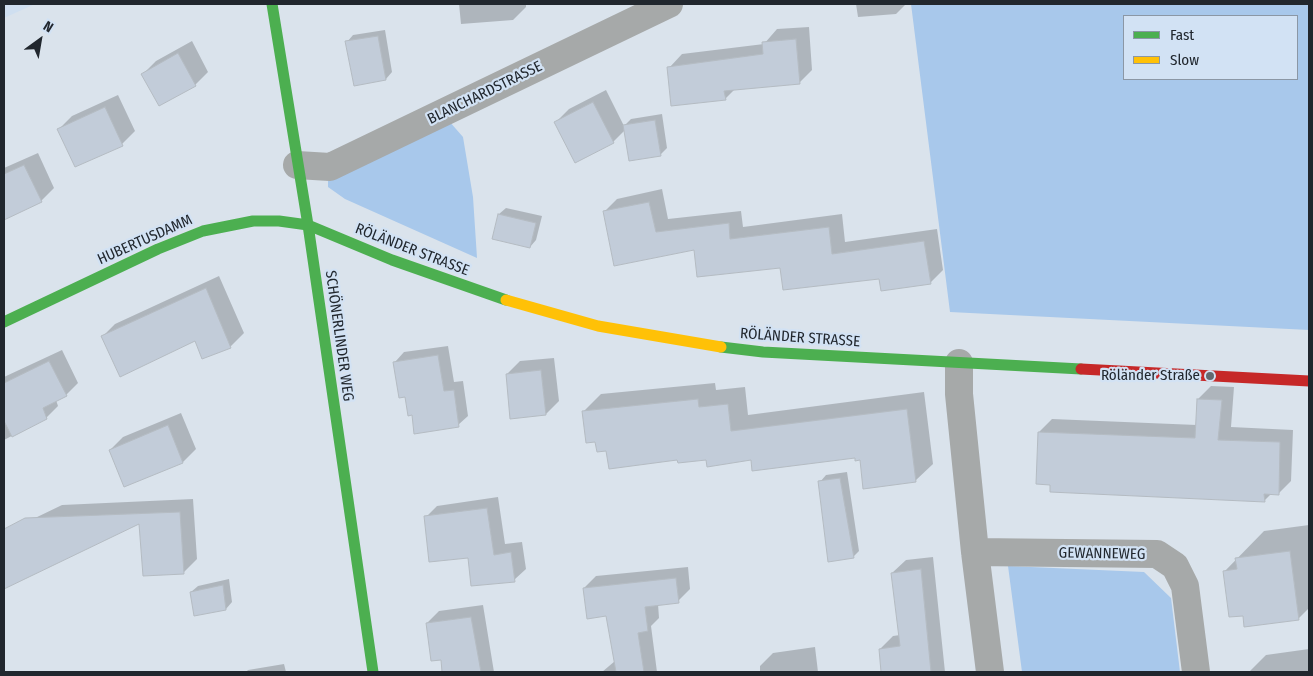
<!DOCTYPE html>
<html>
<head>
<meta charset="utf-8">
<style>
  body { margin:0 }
  #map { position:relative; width:1313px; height:676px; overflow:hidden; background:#dae3ec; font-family:"Fira Sans Condensed",sans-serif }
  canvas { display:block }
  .frame { position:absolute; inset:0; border:5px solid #21272e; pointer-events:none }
  .legend { position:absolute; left:1123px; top:15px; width:175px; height:65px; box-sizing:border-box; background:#d2e2f4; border:1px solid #8b97a5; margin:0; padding:6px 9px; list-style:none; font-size:15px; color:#21272e }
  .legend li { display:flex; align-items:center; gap:10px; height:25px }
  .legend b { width:25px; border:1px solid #8b97a5 }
  .north { position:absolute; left:15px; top:15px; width:50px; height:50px; -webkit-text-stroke:4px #d2e2f4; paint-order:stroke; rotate:32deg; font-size:14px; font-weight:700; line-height:20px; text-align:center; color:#21272e }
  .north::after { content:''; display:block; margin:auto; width:18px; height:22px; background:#21272e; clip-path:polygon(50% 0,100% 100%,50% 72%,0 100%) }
</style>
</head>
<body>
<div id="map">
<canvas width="1313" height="676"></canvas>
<div class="frame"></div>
<ul class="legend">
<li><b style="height:6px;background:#4caf50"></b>Fast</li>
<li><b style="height:6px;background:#ffc107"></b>Slow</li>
</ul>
<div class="north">N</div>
</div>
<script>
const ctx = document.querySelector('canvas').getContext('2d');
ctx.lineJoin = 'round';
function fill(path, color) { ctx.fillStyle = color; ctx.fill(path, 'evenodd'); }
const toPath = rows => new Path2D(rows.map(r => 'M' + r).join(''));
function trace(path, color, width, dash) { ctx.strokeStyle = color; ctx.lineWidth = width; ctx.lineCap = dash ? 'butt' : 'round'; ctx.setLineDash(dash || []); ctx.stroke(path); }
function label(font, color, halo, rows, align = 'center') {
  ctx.font = font + ' "Fira Sans Condensed",sans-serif'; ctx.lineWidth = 4.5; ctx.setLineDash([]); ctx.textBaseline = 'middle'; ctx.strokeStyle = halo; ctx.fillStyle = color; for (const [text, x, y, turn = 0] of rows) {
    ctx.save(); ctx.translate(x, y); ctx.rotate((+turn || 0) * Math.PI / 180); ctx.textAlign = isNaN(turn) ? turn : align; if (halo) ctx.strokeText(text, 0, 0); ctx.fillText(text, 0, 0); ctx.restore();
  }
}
fill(toPath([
  [4,4,35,4,4,18]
]), '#cfdff0');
fill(toPath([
  [911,4,1309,4,1309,330,950,312],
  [1124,16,1297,16,1297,79,1124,79],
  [449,121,463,137,473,197,477,258,345,199,328,187,328,181],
  [1008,566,1144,572,1171,598,1180,672,1022,672]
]), '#a8c8eb');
fill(toPath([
  [459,4,526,4,526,7,513,20,461,24],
  [856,4,906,4,896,14,858,17],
  [809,27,812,70,799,83,736,88,725,99,669,68,682,54,764,44,777,29],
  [385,30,392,72,386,79,355,84,347,42,353,35],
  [192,41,208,72,195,85,143,74,156,61],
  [606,90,624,126,631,119,662,114,667,148,661,154,630,160,625,130,613,142,556,122,569,109],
  [118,95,135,131,122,144,59,129,72,116],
  [38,153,54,188,41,201,4,219,4,168],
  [662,189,668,219,741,211,743,227,842,214,845,242,937,229,943,270,930,283,781,266,695,248,604,212,617,199],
  [506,208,542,216,536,240,530,247,499,214],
  [219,276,244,333,231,346,203,358,195,340,102,337,115,324],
  [448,346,454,382,463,381,468,416,458,425,413,414,395,362,404,352],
  [62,350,78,383,66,395,56,400,58,406,46,418,4,440,4,377],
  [554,358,559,401,546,414,507,374,520,361],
  [715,383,716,390,745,387,748,415,924,392,933,464,915,481,856,457,678,459,607,449,597,440,583,412,601,394],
  [1211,386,1234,387,1231,427,1293,430,1291,481,1278,494,1272,493,1264,501,1039,432,1052,419,1197,425,1198,399],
  [181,413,196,449,183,462,125,485,110,450,123,437],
  [847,472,859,551,853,557,820,482,826,475],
  [498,497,505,544,522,542,526,569,514,580,426,517,437,506],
  [193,499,197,559,184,572,140,522,4,587,4,533,62,505],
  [1309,525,1309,608,1298,619,1244,615,1224,572,1264,531],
  [933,557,945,672,882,672,880,649,893,636,900,635,892,573,906,560],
  [688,567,690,589,678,601,658,604,659,618,651,626,657,672,602,672,615,661,607,615,584,588,596,576],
  [229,579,232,602,226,609,191,592,198,586],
  [483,605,494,672,444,672,442,658,427,623,439,611],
  [815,647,818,672,760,672,760,666,773,653],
  [1309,649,1309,672,1249,672,1266,655],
  [284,664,286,672,246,672,248,670]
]), '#0003');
const building = toPath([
  [378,36,386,80,354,86,345,41,378,36],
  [796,39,800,84,724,91,726,100,671,106,667,67,763,54,762,42,796,39],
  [178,53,196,86,159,106,141,74,178,53],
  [593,102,614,143,575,163,554,122,593,102],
  [105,107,123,146,75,167,57,129,105,107],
  [655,120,661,156,629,161,623,125,655,120],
  [24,165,42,202,4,220,4,174,24,165],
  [649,202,656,232,729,223,730,239,829,227,832,254,924,241,931,284,881,291,879,279,783,290,780,268,697,277,694,250,614,266,603,211,649,202],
  [498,214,536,223,530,248,492,239,498,214],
  [206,288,231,348,202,359,195,341,120,377,101,336,206,288],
  [438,355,444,391,454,390,459,427,414,434,412,415,408,416,405,397,399,398,393,362,438,355],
  [49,361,67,396,43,408,47,419,12,437,4,421,4,383,49,361],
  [541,370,546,415,510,419,506,374,541,370],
  [698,399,699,407,728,404,731,431,907,409,916,482,863,489,860,460,855,461,855,458,752,471,751,460,707,467,706,460,678,463,677,460,609,469,606,451,597,452,595,442,586,443,582,411,698,399],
  [1197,399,1222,400,1218,440,1280,442,1279,495,1264,494,1265,502,1050,492,1050,485,1036,484,1038,432,1195,438,1197,399],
  [168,425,183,463,124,487,109,450,168,425],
  [840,478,854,558,828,562,818,481,840,478],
  [487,508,494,555,511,552,515,582,471,586,468,558,429,562,424,516,487,508],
  [180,512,184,574,143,576,139,524,4,589,4,529,25,518,180,512],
  [1290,551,1299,620,1244,627,1243,616,1229,617,1223,571,1237,569,1235,558,1290,551],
  [921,569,931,672,881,672,879,649,900,646,891,573,921,569],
  [676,578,679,603,645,607,648,631,638,633,644,672,616,672,606,616,587,619,583,588,676,578],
  [223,585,226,610,194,616,190,592,223,585],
  [471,617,481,672,442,672,441,660,431,661,426,623,471,617]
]);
fill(building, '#c2ccd9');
trace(building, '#b4bbc2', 1);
trace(toPath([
  [297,165,330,167,669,4],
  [959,363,959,394,975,552,990,672],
  [975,552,1157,554,1175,566,1185,586,1196,672]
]), '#a6a9a9', 28);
trace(toPath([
  [272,4,308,225,373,672],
  [4,322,158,249,203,231,253,221,279,221,308,225,392,260,506,300],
  [721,347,763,352,1081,369]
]), '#4caf50', 11);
trace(toPath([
  [506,300,598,326,721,347]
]), '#ffc107', 11);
trace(toPath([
  [1081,369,1309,381]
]), '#c62828', 11);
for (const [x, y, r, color] of [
  [1210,376,5,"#626970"]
]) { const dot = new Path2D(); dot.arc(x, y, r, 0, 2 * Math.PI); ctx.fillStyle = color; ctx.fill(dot); trace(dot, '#d2e2f4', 2); }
label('15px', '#21272e', '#d2e2f4', [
  ["BLANCHARDSTRASSE",485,93,-26],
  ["HUBERTUSDAMM",145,240,-24],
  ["RÖLÄNDER STRASSE",412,250,21],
  ["SCHÖNERLINDER WEG",339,336,82],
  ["RÖLÄNDER STRASSE",800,338,4],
  ["GEWANNEWEG",1102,554,1]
]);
label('15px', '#21272e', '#d2e2f4', [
  ["Röländer Straße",1200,376]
], 'right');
</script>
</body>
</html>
